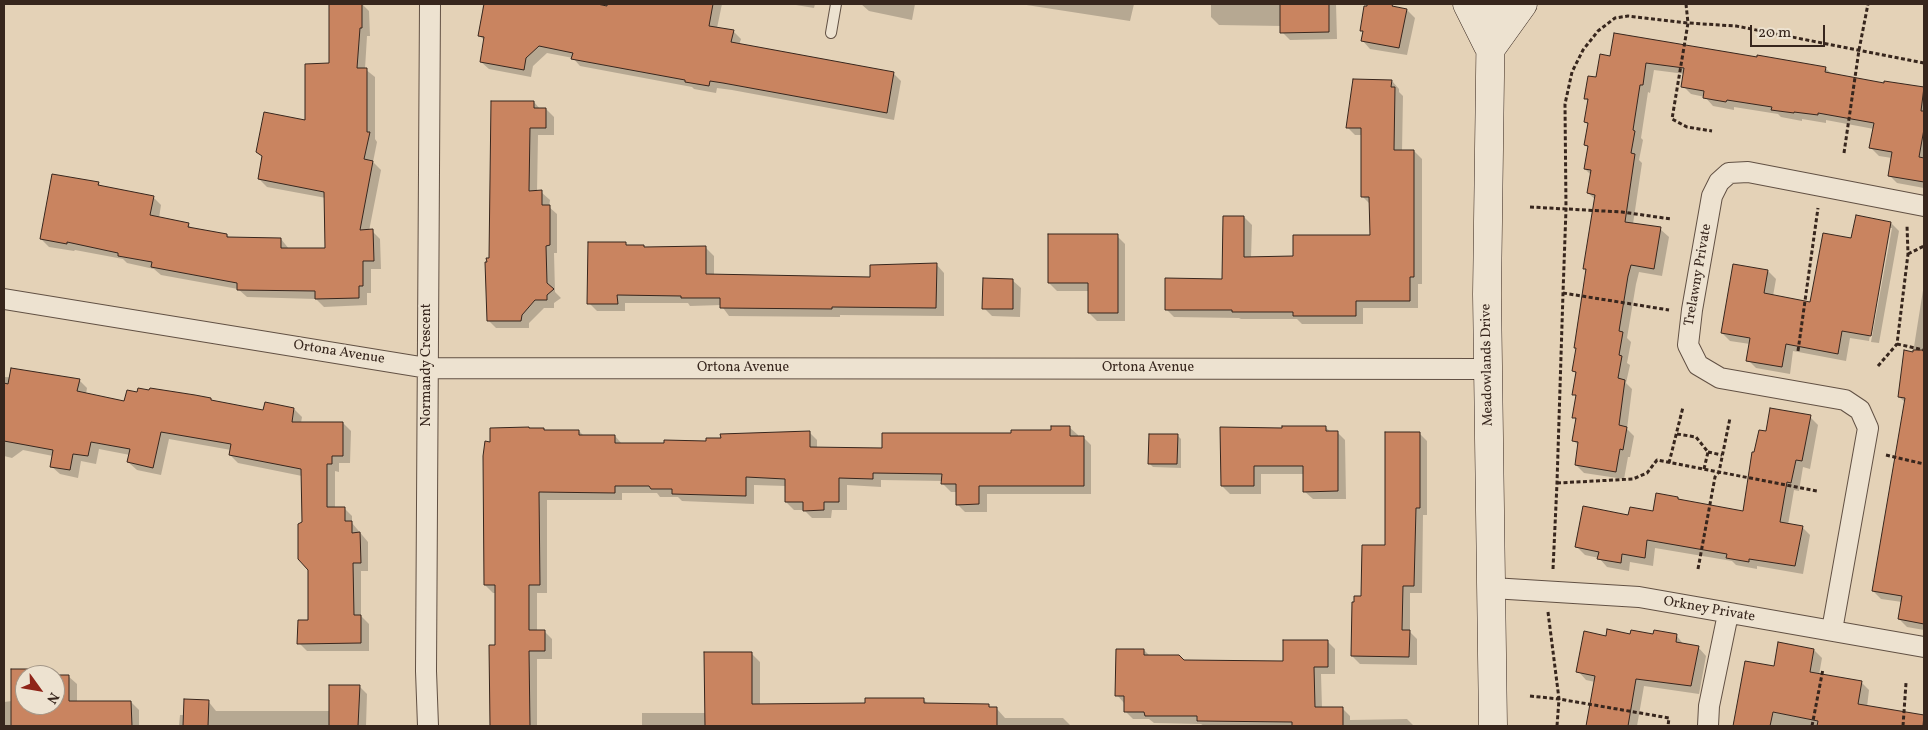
<!DOCTYPE html>
<html>
<head>
<meta charset="utf-8">
<style>
  body { margin:0 }
  #map { position:relative; width:1928px; height:730px; overflow:hidden; background:#e4d2b7; font-family:Vollkorn,serif }
  canvas { display:block }
  .frame { position:absolute; inset:0; border:5px solid #37261d; pointer-events:none }
  .north { position:absolute; left:15px; top:665px; width:50px; height:50px; box-sizing:border-box; background:#ede2d0; border:1px solid #a49788; border-radius:50%; rotate:122deg; font-size:14px; font-weight:700; line-height:20px; text-align:center; color:#37261d }
  .north::after { content:''; display:block; margin:auto; width:18px; height:22px; background:#8f2418; clip-path:polygon(50% 0,100% 100%,50% 72%,0 100%) }
  .scale { position:absolute; left:1750px; top:25px; width:75px; height:22px; box-sizing:border-box; border:2px solid #37261d; border-top:0; padding-left:6px; font-size:15px; line-height:18px; white-space:nowrap; color:#37261d; -webkit-text-stroke:4px #ede2d0; paint-order:stroke }
</style>
</head>
<body>
<div id="map">
<canvas width="1928" height="730"></canvas>
<div class="frame"></div>
<div class="north">N</div>
<div class="scale">20 m</div>
</div>
<script>
const ctx = document.querySelector('canvas').getContext('2d');
ctx.lineJoin = 'round';
function fill(path, color) { ctx.fillStyle = color; ctx.fill(path, 'evenodd'); }
const toPath = rows => new Path2D(rows.map(r => 'M' + r).join(''));
function trace(path, color, width, dash) { ctx.strokeStyle = color; ctx.lineWidth = width; ctx.lineCap = dash ? 'butt' : 'round'; ctx.setLineDash(dash || []); ctx.stroke(path); }
function label(font, color, halo, rows, align = 'center') {
  ctx.font = font + ' Vollkorn,serif'; ctx.lineWidth = 4; ctx.setLineDash([]); ctx.textBaseline = 'middle'; ctx.strokeStyle = halo; ctx.fillStyle = color; for (const [text, x, y, turn = 0] of rows) {
    ctx.save(); ctx.translate(x, y); ctx.rotate((+turn || 0) * Math.PI / 180); ctx.textAlign = isNaN(turn) ? turn : align; if (halo) ctx.strokeText(text, 0, 0); ctx.fillText(text, 0, 0); ctx.restore();
  }
}
fill(toPath([
  [331,4,362,4,369,11,370,36,367,36,365,69,375,77,375,139,377,142,373,162,381,170,369,231,372,231,380,239,381,269,371,269,371,293,367,293,367,305,324,307,316,299,247,297,238,289,161,275,154,269,127,263,123,259,75,250,74,251,49,247,41,239,98,183,102,187,153,197,161,205,159,218,188,225,193,229,227,235,230,238,281,239,289,249,327,250,326,198,267,187,259,179,263,157,258,152,306,122,330,65],
  [483,4,606,4,649,13,652,4,722,4,717,28,733,31,741,39,739,45,894,74,901,81,894,120,732,90,717,88,716,93,694,89,692,87,580,66,573,58,547,53,533,66,531,77,489,69,481,62,485,41,479,35],
  [790,4,815,4,814,8],
  [861,4,915,4,912,20,869,11],
  [1020,4,1134,4,1130,21],
  [1211,4,1336,4,1337,39,1290,40,1282,32,1282,26,1219,25,1211,17],
  [1369,4,1407,10,1415,18,1407,55,1370,49,1362,40,1364,32,1362,30],
  [1601,56,1825,68,1832,74,1885,84,1885,82,1924,89,1924,188,1897,183,1889,175,1892,158,1879,156,1871,148,1874,129,1826,120,1826,123,1802,119,1802,121,1781,117,1778,114,1734,107,1734,110,1713,106,1705,97,1691,94,1683,86,1685,74,1654,70,1650,93,1648,92,1641,138,1643,140,1639,160,1642,163,1633,224,1660,229,1669,237,1662,276,1639,272,1636,284,1627,338,1631,342,1627,363,1630,365,1626,383,1632,389,1627,429,1634,436,1630,457,1628,457,1624,479,1584,473,1576,465,1579,446,1574,441,1577,421,1574,417,1577,397,1574,394,1577,374,1573,370,1577,349,1575,347,1587,271,1584,268,1596,200,1588,193,1591,175,1585,169,1589,148,1586,145,1589,125,1585,122,1589,102,1585,98,1597,79],
  [1392,81,1399,89,1399,92,1403,96,1402,151,1414,151,1422,159,1422,284,1418,284,1418,308,1363,308,1363,324,1302,324,1297,319,1241,319,1239,318,1174,317,1166,309,1223,280,1244,217,1252,225,1251,258,1294,257,1371,236,1371,205,1362,196,1363,135,1355,135,1347,127],
  [534,102,540,109,546,109,554,117,554,135,538,135,537,192,541,192,550,200,549,207,557,214,557,253,554,253,555,292,561,298,554,303,554,308,544,308,529,323,529,328,496,328,488,320,490,259],
  [1857,217,1891,223,1899,231,1879,343,1871,342,1892,228,1889,228,1869,341,1850,338,1846,361,1793,351,1790,374,1756,368,1748,360,1750,344,1730,341,1722,333,1768,271,1776,279,1773,296,1811,303,1852,240],
  [1117,236,1125,244,1125,321,1097,321,1089,313,1089,291,1057,291,1049,283],
  [625,244,627,246,644,246,646,248,705,247,714,256,714,276,871,279,936,264,944,273,944,316,840,315,840,317,729,316,721,305,690,306,688,303,625,303,625,311,597,311,589,303],
  [1012,280,1021,288,1020,317,992,316,984,308],
  [1924,284,1924,630,1907,627,1899,619,1902,602,1881,599,1873,591,1906,403,1899,397,1913,353],
  [4,377,79,380,87,388,86,394,125,402,211,399,213,402,264,411,294,409,302,417,301,423,343,423,351,431,350,463,339,463,339,472,335,471,335,508,344,508,352,516,352,523,368,542,368,571,361,571,361,616,369,624,369,651,307,651,299,643,309,621,309,569,303,523,302,476,238,463,230,455,231,450,169,439,161,475,137,470,128,462,130,455,99,449,96,464,81,461,78,478,60,474,51,466,53,456,23,450,12,458,4,456],
  [1810,417,1818,425,1810,469,1803,467,1799,491,1794,490,1788,525,1802,527,1810,535,1803,574,1757,566,1757,569,1736,565,1732,561,1655,548,1653,566,1630,562,1629,571,1607,567,1599,558,1585,555,1577,547,1630,516,1654,512,1678,498,1681,501,1744,513,1767,433],
  [1069,427,1078,435,1078,437,1083,437,1091,445,1091,494,987,494,987,512,965,512,957,504,957,492,951,492,943,484,943,481,881,480,881,487,847,485,847,510,832,510,831,518,812,518,804,510,794,510,786,502,786,486,754,485,754,504,682,501,678,497,660,497,657,493,622,493,622,500,547,500,547,593,537,593,537,631,544,631,552,639,552,659,537,659,537,726,490,726,490,646,496,646,496,593,493,593,485,585,492,443,530,429,544,429,546,431,579,431,584,436,615,436,622,444,707,442,809,432,817,440,817,449,883,449,1012,434,1052,432],
  [1325,427,1331,432,1337,432,1345,440,1346,499,1313,499,1304,491,1304,474,1261,474,1261,494,1230,494,1222,486,1221,429],
  [1419,433,1427,441,1427,515,1423,515,1422,593,1410,593,1410,632,1417,639,1417,665,1360,664,1352,656,1363,597,1386,546],
  [1177,435,1181,439,1181,468,1153,467,1150,464],
  [1631,635,1676,635,1684,645,1698,647,1706,656,1699,694,1644,686,1637,726,1588,726,1595,682,1586,680,1578,671,1607,637],
  [1327,641,1335,649,1335,674,1321,674,1322,708,1343,709,1350,716,1350,720,1407,719,1414,726,1204,726,1201,724,1154,723,1149,719,1133,719,1125,711,1124,703,1117,695,1144,650,1150,656,1184,662,1284,662],
  [1814,650,1822,658,1819,675,1861,682,1869,690,1867,707,1900,719,1898,726,1735,726,1746,662,1775,668],
  [751,653,760,662,760,705,866,705,924,700,929,705,988,706,991,709,997,709,1005,718,1063,718,1071,726,642,726,642,713,706,713],
  [12,670,32,675,25,675,25,705,55,705,55,676,68,676,77,684,77,702,131,702,139,710,139,726,4,726,4,702,12,701],
  [359,686,367,694,366,726,179,726,180,715,185,715,208,701,216,711,330,711]
]), '#0003');
const building = toPath([
  [329,4,362,4,362,28,360,28,357,68,367,68,367,132,370,132,364,159,373,161,360,230,373,229,374,261,363,261,363,286,359,286,359,298,315,299,315,291,237,290,237,283,151,267,152,262,118,256,118,253,67,242,67,244,40,239,52,174,99,182,98,185,154,196,150,215,189,223,188,227,227,234,227,237,281,238,281,248,325,248,324,192,258,179,262,156,256,152,264,112,305,120,305,64,329,63,329,4],
  [484,4,597,4,607,6,607,4,713,4,709,26,734,30,731,42,894,72,887,113,723,83,710,81,709,86,685,82,685,80,571,59,573,53,539,46,526,58,524,70,480,62,484,37,478,36,484,4],
  [1280,4,1329,4,1329,32,1280,33,1280,4],
  [1367,4,1393,4,1392,6,1407,9,1399,48,1361,41,1363,31,1360,31,1364,6,1367,6,1367,4],
  [1614,33,1757,57,1757,55,1826,67,1825,72,1884,83,1884,81,1924,87,1921,111,1924,111,1924,129,1919,157,1924,158,1924,182,1888,176,1892,152,1869,148,1874,123,1818,113,1818,115,1794,112,1794,113,1771,110,1772,107,1727,100,1726,102,1703,98,1704,91,1681,87,1684,68,1646,63,1643,85,1640,85,1633,130,1635,131,1631,153,1635,154,1625,222,1661,227,1654,269,1631,265,1628,276,1619,331,1623,332,1619,355,1622,356,1618,378,1625,380,1619,425,1627,427,1623,450,1620,449,1616,472,1575,465,1578,442,1572,441,1576,418,1572,418,1576,395,1572,395,1576,372,1572,371,1576,348,1574,348,1586,269,1583,269,1595,195,1587,193,1591,170,1584,169,1588,146,1584,145,1588,123,1584,122,1588,99,1584,99,1588,76,1596,77,1600,54,1610,56,1614,33],
  [1353,79,1392,80,1391,87,1395,87,1394,150,1414,150,1414,277,1410,277,1410,301,1356,301,1356,316,1293,316,1293,312,1232,312,1232,310,1165,310,1165,278,1222,279,1223,216,1244,216,1244,257,1293,256,1293,235,1370,235,1369,197,1361,197,1361,128,1346,128,1353,79],
  [491,101,534,101,534,108,546,108,546,128,530,128,529,191,542,190,542,205,550,205,550,245,546,246,547,283,554,289,547,295,547,300,535,300,522,315,521,321,487,321,485,262,487,262,486,258,489,258,491,101],
  [1856,215,1891,222,1871,336,1842,331,1838,354,1786,344,1782,367,1746,361,1750,338,1721,333,1733,264,1768,270,1764,293,1810,302,1823,233,1851,238,1856,215],
  [1048,234,1118,234,1118,313,1088,313,1088,283,1048,283,1048,234],
  [588,242,626,242,626,245,644,245,644,247,706,246,706,274,870,277,870,265,937,263,936,308,832,307,832,309,720,308,720,298,681,298,681,296,617,295,618,304,587,304,588,242],
  [983,278,1013,279,1013,309,982,309,983,278],
  [1904,350,1913,352,1913,350,1924,350,1924,624,1898,619,1902,596,1872,591,1905,398,1898,397,1904,350],
  [11,368,80,379,77,391,124,401,127,390,137,392,138,388,149,390,150,388,195,395,211,398,211,400,263,410,265,402,294,408,292,422,343,422,343,456,332,456,332,464,327,464,327,507,345,507,345,521,352,521,352,533,360,532,361,563,353,563,354,615,361,615,361,643,297,644,298,620,308,620,308,570,298,559,298,524,302,522,301,469,229,455,231,444,161,432,153,468,127,462,130,449,91,442,88,456,73,454,70,470,50,467,53,450,4,441,4,383,8,384,11,368],
  [1770,408,1811,415,1802,461,1796,460,1791,483,1787,482,1780,522,1803,526,1795,566,1749,559,1749,562,1726,558,1727,554,1647,540,1645,558,1622,554,1621,563,1597,559,1599,552,1575,547,1583,506,1628,515,1630,507,1653,511,1656,493,1678,497,1678,499,1743,511,1752,452,1754,452,1759,430,1766,431,1770,408],
  [1051,426,1070,426,1070,436,1084,436,1084,486,979,486,979,504,956,505,956,484,941,484,942,474,873,473,873,479,839,478,839,502,824,502,824,510,803,511,803,502,785,502,785,479,746,477,746,496,672,494,672,489,651,489,649,486,615,486,615,493,539,492,540,585,529,585,529,630,545,630,545,651,529,651,530,726,490,726,489,645,495,645,495,585,484,585,483,456,485,441,490,442,490,428,529,427,529,428,544,428,544,430,579,430,579,435,615,435,615,443,664,443,664,440,706,441,706,438,721,438,720,434,810,431,810,447,882,448,882,433,1011,433,1011,430,1051,430,1051,426],
  [1282,426,1326,426,1326,431,1338,431,1338,491,1303,492,1303,466,1254,466,1254,486,1221,486,1220,427,1282,428,1282,426],
  [1385,432,1420,432,1420,508,1416,508,1414,586,1403,586,1402,630,1410,630,1409,657,1351,656,1352,602,1354,602,1354,596,1361,596,1362,545,1385,545,1385,432],
  [1149,434,1178,434,1177,464,1148,464,1149,434],
  [1607,629,1630,634,1631,630,1653,634,1654,630,1677,634,1676,642,1699,646,1691,686,1636,679,1628,726,1586,726,1595,676,1576,672,1584,631,1606,636,1607,629],
  [1283,640,1328,640,1328,667,1314,667,1315,707,1343,707,1343,726,1292,726,1292,722,1197,721,1197,716,1145,716,1144,712,1124,712,1124,696,1115,696,1116,649,1144,649,1144,655,1179,655,1184,660,1283,661,1283,640],
  [1778,642,1814,649,1810,672,1862,681,1858,704,1924,715,1923,726,1817,726,1818,721,1773,712,1770,726,1733,726,1745,661,1774,666,1778,642],
  [704,652,752,652,752,704,865,703,865,698,924,698,924,703,989,704,989,707,997,707,997,726,705,726,704,652],
  [11,669,28,669,33,675,69,675,69,701,131,701,132,726,11,726,11,669],
  [25,675,55,675,55,705,25,705,25,675],
  [329,685,360,685,358,726,329,726,329,685],
  [184,699,209,700,208,726,183,726,184,699]
]);
fill(building, '#c98460');
trace(building, '#37261d', 1);
const service = toPath([
  [831,33,836,4]
]);
const minor = toPath([
  [4,299,427,368,1488,369],
  [1492,588,1639,597,1924,647],
  [1832,630,1868,428,1860,410,1845,400,1720,378,1698,365,1688,345,1692,310,1712,196,1719,182,1729,173,1748,172,1924,206],
  [428,726,426,671,430,4],
  [1708,726,1709,706,1728,614]
]);
const secondary = toPath([
  [1467,4,1488,46],
  [1491,4,1487,294,1493,726],
  [1490,50,1523,4]
]);
trace(service, '#625144', 12);
trace(minor, '#625144', 22);
trace(secondary, '#37261d', 29);
trace(toPath([
  [1686,4,1688,23,1672,119,1687,127,1712,131],
  [1844,153,1859,50,1868,4],
  [1530,207,1622,212,1671,219],
  [1908,254,1924,246],
  [1563,293,1669,310],
  [1897,344,1924,350],
  [1798,351,1818,208],
  [1878,366,1897,344,1908,254,1907,225],
  [1677,434,1696,437,1708,452,1704,469],
  [1708,452,1722,455],
  [1886,455,1924,464],
  [1669,463,1683,407],
  [1557,483,1633,479,1647,473,1657,460,1817,491],
  [1553,569,1557,483,1563,293,1566,209,1565,104,1572,72,1583,50,1598,31,1615,18,1628,16,1688,23,1736,26,1924,63],
  [1698,569,1715,477,1719,472,1730,418],
  [1548,612,1559,699,1557,726],
  [1530,696,1559,699,1669,718,1668,726],
  [1812,726,1823,669],
  [1903,726,1906,683]
]), '#37261d', 3, [4, 2.5]);
trace(service, '#ede2d0', 10);
trace(minor, '#ede2d0', 20);
trace(secondary, '#ede2d0', 28);
label('14px', '#37261d', '#ede2d0', [
  ["Trelawny Private",1699,275,-80],
  ["Ortona Avenue",339,353,9],
  ["Normandy Crescent",427,365,-90],
  ["Meadowlands Drive",1488,365,-91],
  ["Ortona Avenue",743,368],
  ["Ortona Avenue",1148,368],
  ["Orkney Private",1709,610,10]
]);
</script>
</body>
</html>
